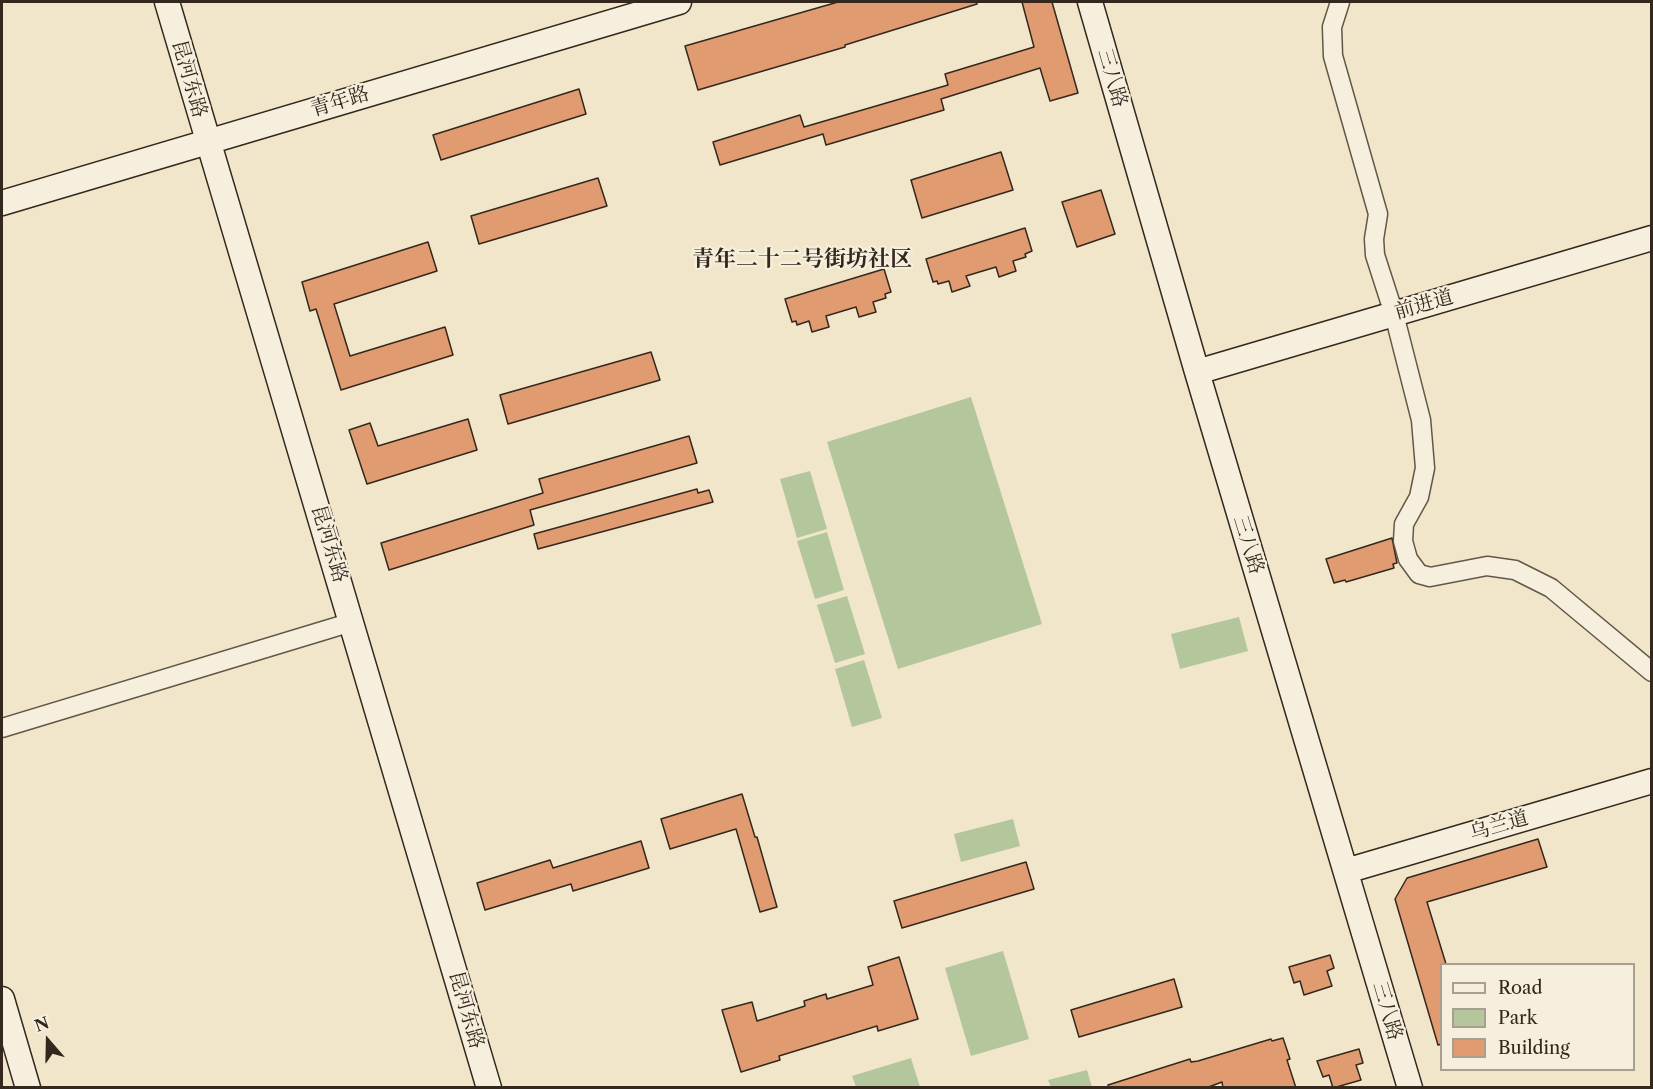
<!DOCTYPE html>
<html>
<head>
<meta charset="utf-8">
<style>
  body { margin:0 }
  #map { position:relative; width:1653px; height:1089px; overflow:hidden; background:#f1e6ca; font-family:"Libre Caslon Text",serif }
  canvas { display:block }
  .frame { position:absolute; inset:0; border:3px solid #34271d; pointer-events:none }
  .legend { position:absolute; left:1440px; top:963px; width:195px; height:108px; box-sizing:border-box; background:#f6efdd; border:2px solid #a89f90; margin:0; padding:8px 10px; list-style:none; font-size:18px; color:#34271d }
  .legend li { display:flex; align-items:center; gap:12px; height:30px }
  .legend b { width:30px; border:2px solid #a89f90 }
  .north { position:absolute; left:18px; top:1011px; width:60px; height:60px; -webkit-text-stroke:4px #f6efdd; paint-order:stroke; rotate:340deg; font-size:16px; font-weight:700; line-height:24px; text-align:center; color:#34271d }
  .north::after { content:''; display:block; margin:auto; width:21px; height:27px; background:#34271d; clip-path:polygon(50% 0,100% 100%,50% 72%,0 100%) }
</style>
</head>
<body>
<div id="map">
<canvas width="1653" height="1089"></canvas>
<div class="frame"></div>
<ul class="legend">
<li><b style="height:8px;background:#f6efdd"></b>Road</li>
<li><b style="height:16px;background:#b4c69c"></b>Park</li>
<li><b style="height:16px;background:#e09b70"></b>Building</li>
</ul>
<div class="north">N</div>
</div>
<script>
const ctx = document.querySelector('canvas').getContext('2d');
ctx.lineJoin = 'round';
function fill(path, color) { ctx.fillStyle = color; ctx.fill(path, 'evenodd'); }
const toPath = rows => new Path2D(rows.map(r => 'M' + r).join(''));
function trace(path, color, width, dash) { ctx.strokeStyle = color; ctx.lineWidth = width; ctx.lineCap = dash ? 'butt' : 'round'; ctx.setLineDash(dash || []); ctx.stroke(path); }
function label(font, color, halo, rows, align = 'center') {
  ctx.font = font + ' "Libre Caslon Text","Noto Serif SC",serif'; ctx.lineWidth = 4.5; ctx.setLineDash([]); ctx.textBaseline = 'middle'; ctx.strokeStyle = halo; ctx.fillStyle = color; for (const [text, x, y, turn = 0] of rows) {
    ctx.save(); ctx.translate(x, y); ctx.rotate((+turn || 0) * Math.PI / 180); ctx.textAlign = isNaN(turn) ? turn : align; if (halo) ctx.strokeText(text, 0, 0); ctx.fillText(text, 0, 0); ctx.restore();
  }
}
fill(toPath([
  [971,397,1042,624,898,669,827,442],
  [810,471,827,529,797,538,780,479],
  [827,532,844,590,815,599,797,541],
  [847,596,865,654,835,663,817,605],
  [1239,617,1248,651,1180,669,1171,634],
  [864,660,882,718,852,727,835,669],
  [1013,819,1020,846,961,862,954,834],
  [1003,951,1029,1039,971,1056,945,968],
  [911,1058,920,1087,856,1087,852,1076],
  [1087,1070,1092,1087,1051,1087,1048,1080]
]), '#b4c69c');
const building = toPath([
  [838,2,977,2,977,4,845,45,845,47,698,90,685,46,838,2],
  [1022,2,1052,2,1078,93,1050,101,1040,68,941,99,944,110,826,145,823,134,720,165,713,142,800,115,804,127,948,85,945,74,1034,47,1022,2],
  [579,89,586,114,441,160,433,135,579,89],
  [1001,152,1013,190,922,218,911,180,1001,152],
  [598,178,607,206,479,244,471,216,598,178],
  [1101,190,1115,234,1077,247,1062,202,1101,190],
  [1025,228,1032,251,1025,254,1026,257,1013,261,1016,271,999,277,996,267,966,276,970,286,952,292,949,281,938,284,937,281,933,282,926,259,1025,228],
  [428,242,437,271,334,304,350,356,445,327,453,355,341,390,316,309,310,311,302,282,428,242],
  [884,269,891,292,885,294,886,298,873,302,876,312,859,317,856,307,826,316,829,327,812,332,809,321,797,325,796,321,792,322,785,299,884,269],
  [651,352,660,380,508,424,500,395,651,352],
  [468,419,477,450,367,484,349,430,370,423,378,446,468,419],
  [689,436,697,463,530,510,534,525,389,570,381,543,543,493,539,479,689,436],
  [697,489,698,493,709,490,713,502,538,549,534,534,697,489],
  [1392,538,1397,563,1393,564,1394,568,1346,582,1345,580,1334,583,1326,559,1392,538],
  [742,794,755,837,757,837,777,907,760,912,736,829,670,849,661,819,742,794],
  [1538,839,1547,867,1427,902,1446,964,1442,964,1442,1044,1438,1045,1395,899,1407,878,1538,839],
  [641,841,649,868,573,891,571,884,485,910,477,883,550,860,553,868,641,841],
  [1026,862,1034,889,902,928,894,901,1026,862],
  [1330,955,1334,968,1327,971,1332,986,1304,995,1300,981,1294,983,1289,967,1330,955],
  [899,957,918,1019,878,1031,877,1026,779,1056,780,1060,741,1072,722,1010,752,1002,757,1021,805,1006,804,1001,826,994,827,999,873,985,868,967,899,957],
  [1174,979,1182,1007,1079,1037,1071,1010,1174,979],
  [1283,1038,1290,1059,1287,1060,1296,1088,1223,1088,1222,1082,1206,1088,1109,1088,1108,1085,1190,1059,1191,1062,1198,1061,1271,1039,1272,1041,1283,1038],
  [1359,1049,1363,1063,1356,1065,1361,1080,1333,1088,1329,1075,1323,1077,1317,1061,1359,1049]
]);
fill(building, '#e09b70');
trace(building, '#34271d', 1.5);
const street = toPath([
  [1340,2,1332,27,1333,56,1378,214,1374,239,1375,255,1394,314,1421,420,1425,468,1419,497,1404,524,1403,541,1408,559,1419,574,1430,577,1487,566,1515,570,1551,588,1652,672],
  [2,728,352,622]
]);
const secondary = toPath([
  [167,2,489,1088],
  [1090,2,1197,372,1410,1088],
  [2,203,679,2],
  [1197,372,1652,238],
  [1346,871,1652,781],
  [2,999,28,1088]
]);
trace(street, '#635748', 21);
trace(secondary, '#34271d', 27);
trace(street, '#f6efdd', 18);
trace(secondary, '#f6efdd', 24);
label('20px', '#34271d', '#f6efdd', [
  ["三八路",1112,78,74],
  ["昆河东路",189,79,74],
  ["青年路",340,102,-17],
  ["前进道",1424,305,-16],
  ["昆河东路",329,544,73],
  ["三八路",1248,545,73],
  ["乌兰道",1499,826,-16],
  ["昆河东路",466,1010,74],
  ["三八路",1387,1011,74]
]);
label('bold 22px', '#34271d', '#f6efdd', [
  ["青年二十二号街坊社区",802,260]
]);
</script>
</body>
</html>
